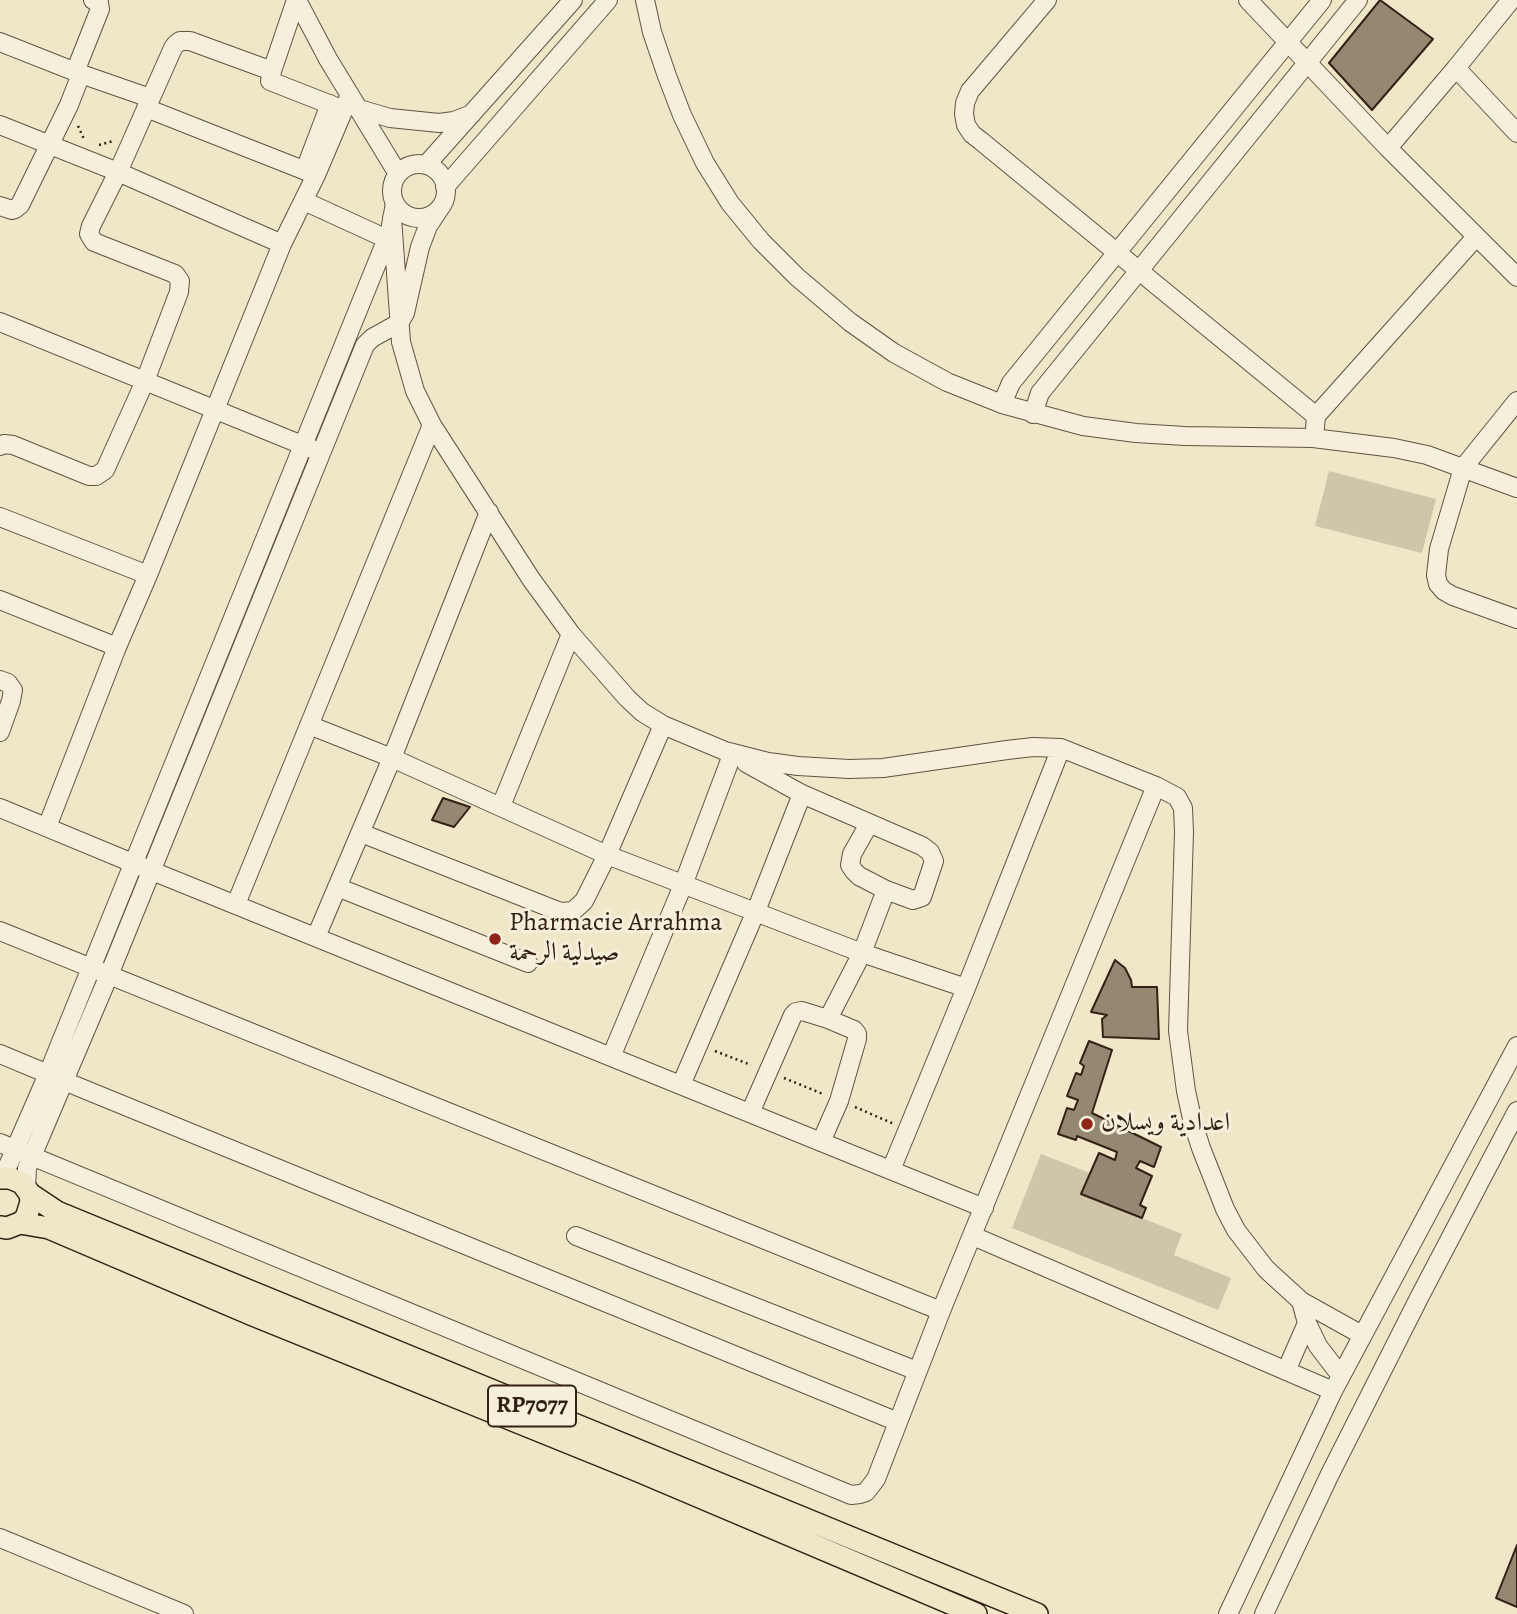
<!DOCTYPE html>
<html>
<head>
<meta charset="utf-8">
<style>
  body { margin:0 }
  canvas { display:block; background:#efe7c7 }
</style>
</head>
<body>
<canvas width="1517" height="1614"></canvas>
<script>
const ctx = document.querySelector('canvas').getContext('2d');
ctx.lineJoin = 'round';
function fill(path, color) { ctx.fillStyle = color; ctx.fill(path, 'evenodd'); }
const toPath = rows => new Path2D(rows.map(r => 'M' + r).join(''));
function trace(path, color, width, dash) { ctx.strokeStyle = color; ctx.lineWidth = width; ctx.lineCap = dash ? 'butt' : 'round'; ctx.setLineDash(dash || []); ctx.stroke(path); }
function label(font, color, halo, rows, align = 'center') {
  ctx.font = font + ' Alegreya,Amiri,serif'; ctx.lineWidth = 6; ctx.setLineDash([]); ctx.textBaseline = 'middle'; ctx.strokeStyle = halo; ctx.fillStyle = color; for (const [text, x, y, turn = 0] of rows) {
    ctx.save(); ctx.translate(x, y); ctx.rotate((+turn || 0) * Math.PI / 180); ctx.textAlign = isNaN(turn) ? turn : align; if (halo) ctx.strokeText(text, 0, 0); ctx.fillText(text, 0, 0); ctx.restore();
  }
}
fill(toPath([
  [1329,471,1436,499,1422,553,1315,526],
  [1041,1154,1090,1173,1082,1194,1182,1234,1174,1255,1231,1278,1218,1310,1012,1228]
]), '#cfc5a9');
const building = toPath([
  [1380,0,1433,39,1372,110,1329,63,1380,0],
  [443,798,470,807,454,827,432,820,443,798],
  [1115,960,1125,968,1131,980,1132,987,1157,987,1159,1039,1103,1037,1102,1019,1107,1015,1091,1012,1115,960],
  [1089,1041,1112,1050,1092,1113,1161,1147,1154,1167,1140,1161,1136,1168,1152,1176,1140,1205,1146,1208,1142,1218,1081,1194,1099,1153,1115,1160,1117,1152,1077,1136,1076,1140,1058,1134,1067,1108,1074,1110,1078,1100,1067,1096,1076,1073,1081,1075,1084,1066,1080,1063,1089,1041],
  [1517,1545,1517,1607,1496,1598,1517,1545]
]);
fill(building, '#958872');
trace(building, '#342116', 2);
const minor = toPath([
  [296,0,272,71,270,81,344,110],
  [297,0,328,59,398,174],
  [645,0,652,32,667,76,682,115,705,163,730,203,761,241,797,277,850,322,894,353,947,382,1002,404,1083,426,1136,433,1185,436,1313,438,1394,448,1427,455,1517,488],
  [1047,0,970,91,965,103,964,114,966,125,972,134,981,141,1316,416],
  [1248,0,1388,148,1517,277],
  [0,42,81,74,150,98],
  [1456,68,1517,133],
  [75,72,100,9,99,3,93,0],
  [146,108,316,175],
  [359,109,390,118,439,123,454,121,472,114],
  [0,125,118,172,282,244],
  [1388,148,1456,68,1511,0],
  '392 191a27 27 0 1 1 54 0a27 27 0 1 1-54 0Z',
  [426,165,573,0],
  [305,170,330,104],
  [445,187,608,0],
  [304,201,387,239],
  [0,206,12,210,15,209,20,205,69,105,81,74],
  [392,218,401,342,415,391,432,425,531,579,571,634,627,698,642,712,663,725,725,751,768,762,798,766,849,769,883,768,1007,750,1033,747,1061,748,1156,786,1177,797,1183,808,1184,832,1178,1031,1186,1091,1193,1123,1201,1148,1225,1209,1236,1230,1266,1269,1301,1301,1362,1335],
  [0,322,312,449],
  [1517,401,1463,468,1439,549,1436,575,1438,584,1444,591,1453,596,1517,619],
  [1002,404,1011,383,1322,0],
  [1033,414,1040,393,1358,0],
  [1315,428,1316,416,1476,237],
  [0,446,4,444,13,445,89,476,96,476,105,470,145,381,179,292,180,281,175,274,94,242,89,234,91,226,118,172,173,48,176,44,180,41,190,41,272,71],
  [0,517,148,575],
  [0,600,117,647,148,575,282,244,316,175,350,95],
  [0,680,8,683,13,690,11,701,0,732],
  [309,725,392,758,607,855,862,953,966,988],
  [746,763,802,794,922,846,930,852,934,861,922,897,913,900,886,890,862,953,828,1019,802,1011,796,1012,793,1015,750,1113],
  [501,806,571,634],
  [0,808,152,871,984,1208],
  [869,824,852,854,850,865,854,871,859,876,886,890],
  [47,827,117,647],
  [361,833,553,909,561,912,573,911,584,901,607,855,663,725],
  [337,887,528,963],
  [236,904,432,425],
  [0,931,941,1311],
  [316,937,392,758,489,512],
  [0,1054,48,1074],
  [611,1057,683,885,732,755],
  [64,1081,898,1422],
  [681,1085,756,911,802,794],
  [821,1142,839,1101,857,1039,857,1034,854,1030,828,1019],
  [0,1143,851,1495,860,1494,866,1492,876,1479,941,1311,1156,786],
  [891,1170,966,988,1061,748],
  [3,1177,48,1074,390,231,395,203],
  [26,1188,27,1168,109,975,365,345,372,338,399,323,405,313,420,247,428,226,440,208],
  [576,1236,917,1371],
  [973,1236,1333,1391],
  [1307,1323,1318,1346,1341,1376],
  [1286,1371,1307,1323,1301,1301],
  [0,1538,184,1614],
  [1228,1614,1333,1391,1517,1046],
  [1264,1614,1330,1474,1421,1294,1517,1111]
]);
const major = toPath([
  [0,1178,10,1178,22,1183,30,1194,31,1202,26,1218,20,1223,7,1228,0,1227],
  [30,1194,57,1212,1037,1614],
  [20,1223,49,1228,253,1315,636,1470,976,1614]
]);
trace(minor, '#635242', 20);
trace(major, '#342116', 24);
trace(toPath([
  [78,126,84,139],
  [99,145,113,141],
  [715,1051,751,1065],
  [784,1078,823,1094],
  [855,1107,894,1124]
]), '#342116', 2.5, [2, 3.5]);
trace(minor, '#f5efdb', 18);
trace(major, '#efe7c7', 21);
for (const [x, y, r, color] of [
  [495,939,7,"#8f2418"],
  [1087,1124,7,"#8f2418"]
]) { const dot = new Path2D(); dot.arc(x, y, r, 0, 2 * Math.PI); ctx.fillStyle = color; ctx.fill(dot); trace(dot, '#f5efdb', 2.5); }
for (const [x, y, w] of [
  [532,1406,88]
]) { const box = new Path2D(); box.roundRect(x - w / 2, y - 20.5, w, 41, 5); ctx.fillStyle = '#f5efdb'; ctx.fill(box); trace(box, '#342116', 2); }
label('bold 24px', '#342116', null, [
  ["RP7077",532,1406]
]);
label('26px', '#342116', '#f5efdb', [
  ["Pharmacie Arrahma",509,924],
  ["صيدلية الرحمة",509,954],
  ["اعدادية ويسلان",1101,1124]
], 'left');
</script>
</body>
</html>
